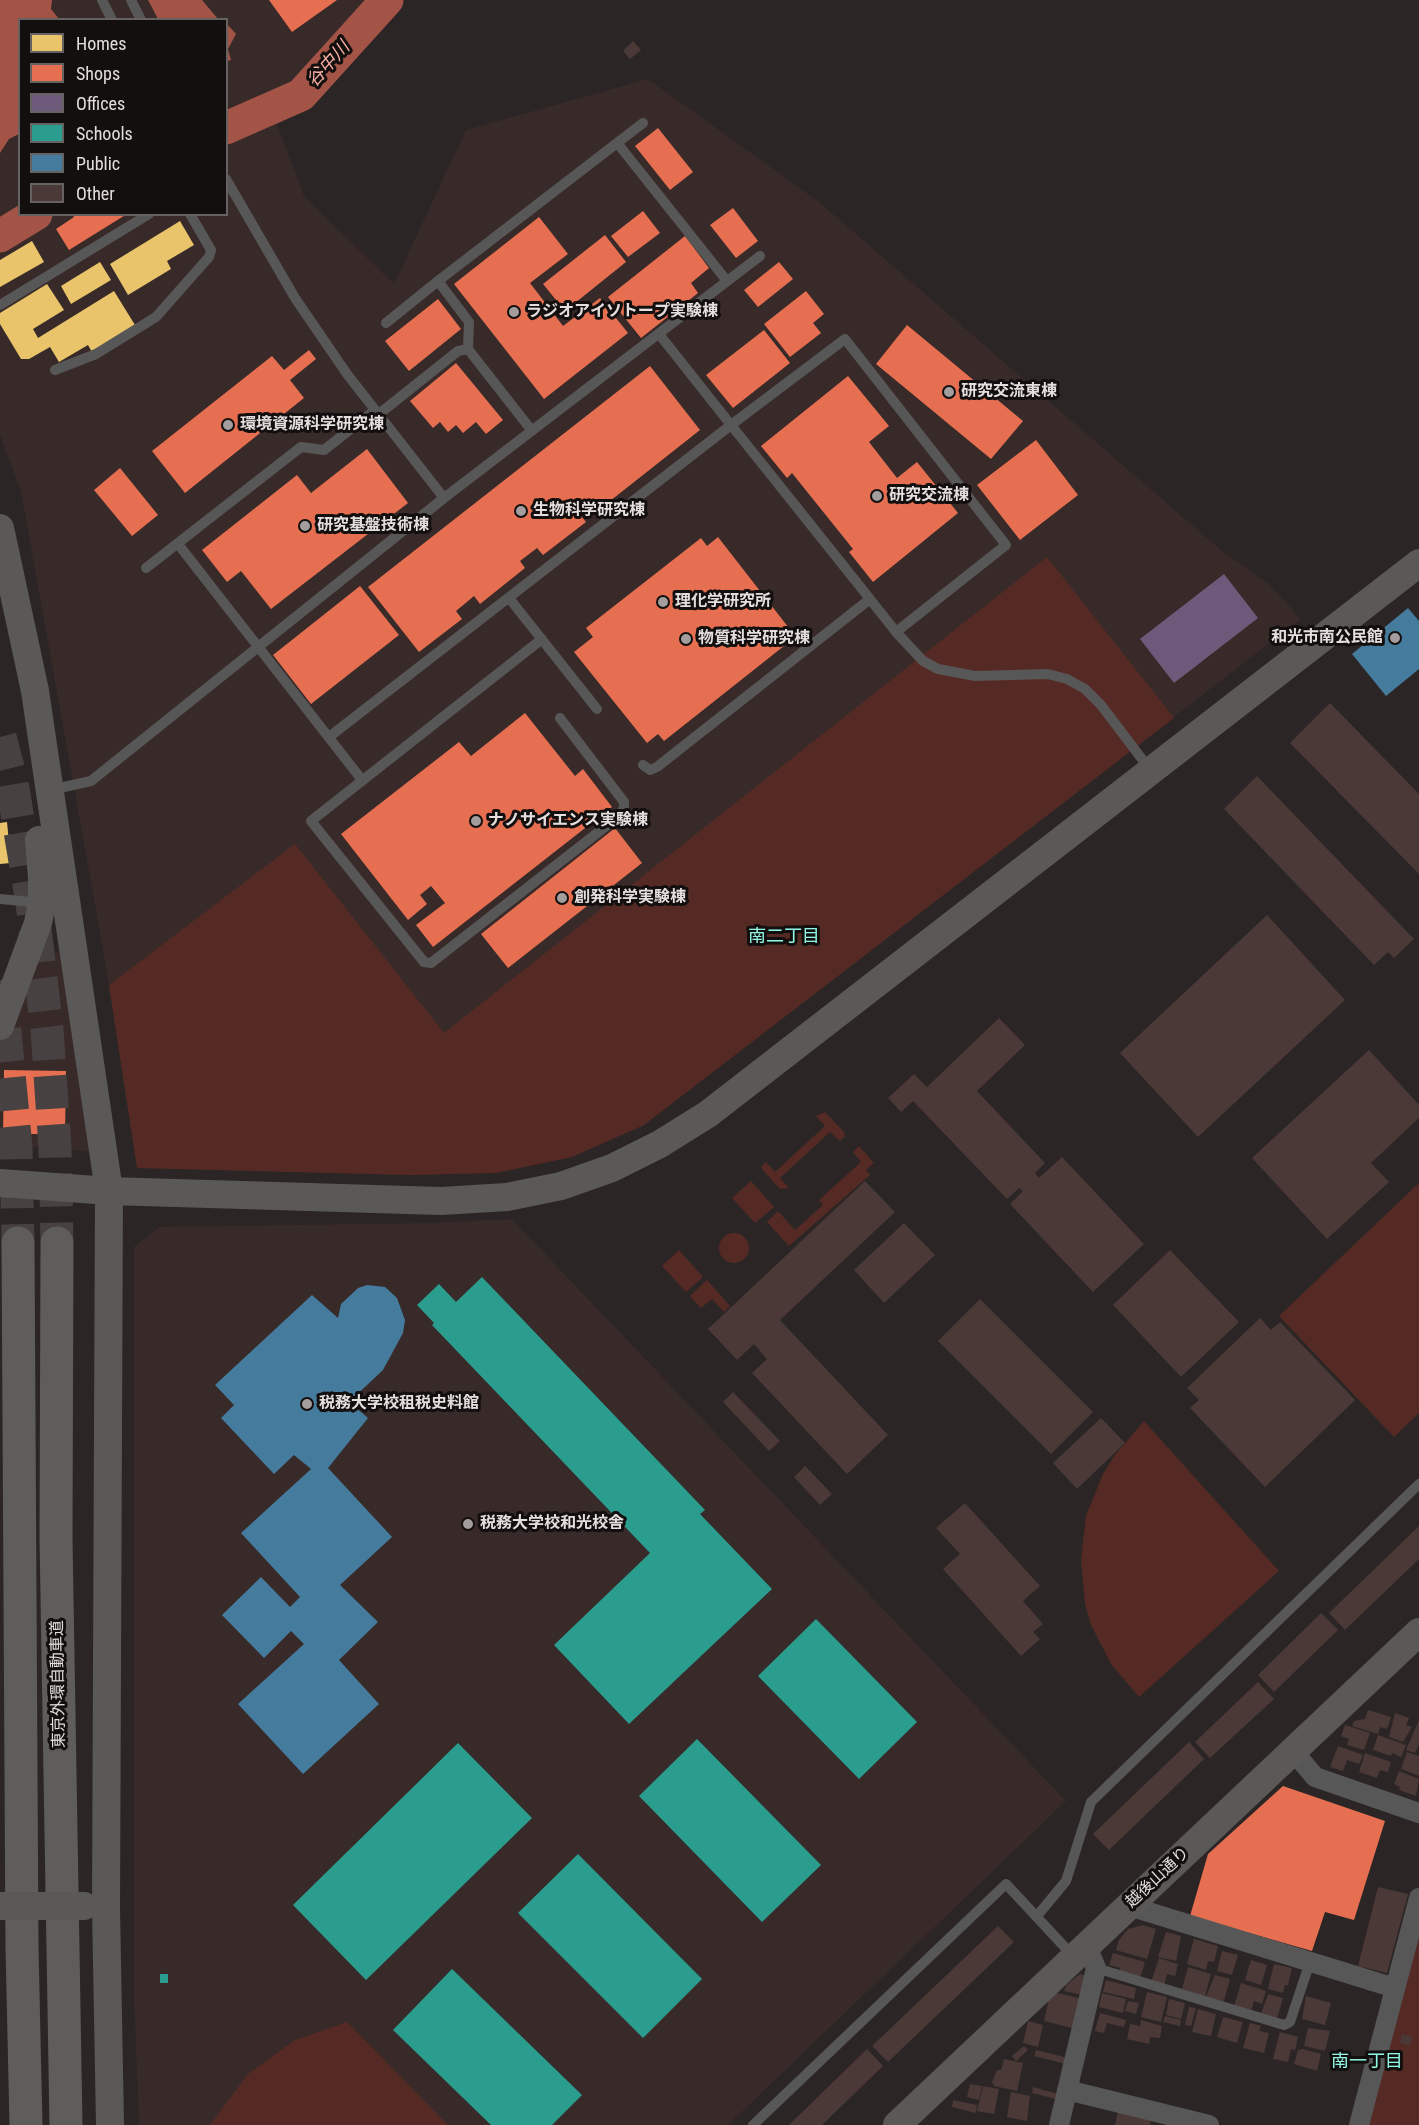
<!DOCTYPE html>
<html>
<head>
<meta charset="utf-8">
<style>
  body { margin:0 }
  #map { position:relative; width:1419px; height:2125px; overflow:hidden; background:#2b2625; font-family:"Roboto Condensed",sans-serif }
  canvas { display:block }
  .legend { position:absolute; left:18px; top:18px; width:210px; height:198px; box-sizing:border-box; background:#120f0e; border:2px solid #666261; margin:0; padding:8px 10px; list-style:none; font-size:18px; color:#e4dfde }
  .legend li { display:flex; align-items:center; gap:12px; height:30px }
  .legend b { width:30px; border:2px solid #666261 }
</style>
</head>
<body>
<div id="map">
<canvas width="1419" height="2125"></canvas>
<ul class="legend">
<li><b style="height:16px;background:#e9c46a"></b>Homes</li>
<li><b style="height:16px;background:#e76f51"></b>Shops</li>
<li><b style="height:16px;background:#6d597a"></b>Offices</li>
<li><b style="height:16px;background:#2a9d8f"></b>Schools</li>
<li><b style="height:16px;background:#457b9d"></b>Public</li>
<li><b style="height:16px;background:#4a3937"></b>Other</li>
</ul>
</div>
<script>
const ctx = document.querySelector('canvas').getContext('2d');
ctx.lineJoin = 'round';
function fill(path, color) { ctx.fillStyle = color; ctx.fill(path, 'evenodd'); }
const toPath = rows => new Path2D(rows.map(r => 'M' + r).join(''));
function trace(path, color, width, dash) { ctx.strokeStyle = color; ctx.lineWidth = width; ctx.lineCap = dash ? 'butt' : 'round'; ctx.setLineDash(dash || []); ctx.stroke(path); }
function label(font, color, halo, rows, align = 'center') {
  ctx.font = font + ' "Roboto Condensed","Noto Sans JP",sans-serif'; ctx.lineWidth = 6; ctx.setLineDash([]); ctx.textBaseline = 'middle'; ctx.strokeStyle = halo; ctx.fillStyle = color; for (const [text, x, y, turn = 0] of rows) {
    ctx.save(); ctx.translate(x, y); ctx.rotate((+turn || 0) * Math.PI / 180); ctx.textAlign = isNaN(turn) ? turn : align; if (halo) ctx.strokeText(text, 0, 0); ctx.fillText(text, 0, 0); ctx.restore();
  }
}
fill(toPath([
  [0,0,382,0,274,117,304,196,394,284,466,130,648,79,819,202,1222,551,1269,584,1301,619,644,1125,572,1157,496,1173,410,1175,137,1168,104,955,21,491,0,435],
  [20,20,226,20,226,214,20,214],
  [45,946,67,957,95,1152,0,1144,0,1054],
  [512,1219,1066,1801,728,2125,139,2125,134,1996,134,1247,159,1227,432,1223]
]), '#382a28');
fill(toPath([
  [1047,557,1174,718,644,1125,572,1157,496,1173,410,1175,137,1168,109,985,295,844,444,1033],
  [825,1112,844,1132,845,1136,840,1141,830,1132,780,1178,789,1188,780,1189,761,1168,762,1166,766,1162,775,1172,825,1126,816,1116],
  [859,1146,874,1163,866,1170,870,1175,789,1246,767,1222,778,1211,795,1230,823,1205,819,1200,861,1162,853,1152],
  [751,1181,774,1207,755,1223,732,1198],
  [1419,1183,1419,1413,1394,1437,1279,1316],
  '719 1248a15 15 0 1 1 30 0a15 15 0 1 1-30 0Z',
  [679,1250,703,1277,686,1292,662,1266],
  [707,1280,730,1306,724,1312,712,1299,701,1308,690,1296],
  [1144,1421,1279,1571,1139,1697,1111,1664,1091,1625,1085,1604,1081,1560,1086,1516,1103,1474,1115,1455],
  [1419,1921,1419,2125,1365,2125],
  [347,2022,448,2125,210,2125,248,2074,295,2040]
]), '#552a24');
fill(toPath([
  [0,0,52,0,51,9,59,19,20,20,19,134,9,139,0,153],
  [148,0,202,0,218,19,158,19],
  [227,24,236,34,228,49,231,60,227,61]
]), '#a35447');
fill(toPath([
  [180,221,194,245,167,261,171,269,128,295,110,264],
  [32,241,44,262,0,287,0,260],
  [100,262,111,280,71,304,61,286],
  [47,284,64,310,33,329,38,338,114,291,135,325,92,352,88,345,59,362,50,347,29,359,21,359,0,324,0,313],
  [7,822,11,863,0,864,0,823]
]), '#e9c46a');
fill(toPath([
  [269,0,337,0,292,32],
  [658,128,693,172,670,190,635,146],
  [733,208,758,241,736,258,710,225],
  [643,211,660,233,628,257,611,236],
  [72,214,127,214,69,250,56,229,74,217],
  [539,217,568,254,530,283,563,326,600,298,628,333,544,399,454,284],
  [605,235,626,262,565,311,543,284],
  [685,236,709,268,691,283,698,293,641,338,608,297],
  [779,262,793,279,758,307,744,290],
  [806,291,824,314,813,323,821,333,790,357,764,324],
  [438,299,461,329,409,371,385,341],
  [907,325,1023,421,991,459,876,364],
  [764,330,790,363,733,408,706,375],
  [309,350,316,359,290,380,304,398,185,493,152,451,272,356,284,370],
  [456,363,503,420,486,434,476,422,463,433,456,425,448,432,440,422,433,428,410,401],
  [650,366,700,430,591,516,579,501,573,506,586,522,543,555,537,548,520,561,525,568,480,604,474,596,456,611,462,619,419,652,368,587],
  [848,376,889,426,869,442,897,478,917,462,958,513,873,582,849,552,853,549,792,473,787,478,761,446],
  [1036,440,1078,495,1020,540,977,485],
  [367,449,408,503,271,609,241,571,227,582,202,550,297,475,311,493],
  [120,468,158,515,132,536,94,490],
  [718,537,792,632,780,641,784,646,664,741,658,734,647,743,574,652,593,637,586,628,701,538,707,546],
  [360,586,399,635,311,704,273,655],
  [525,713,575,776,583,769,612,807,433,947,416,925,445,903,431,886,420,895,427,904,408,920,341,834,459,742,471,756],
  [615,828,642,863,508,968,481,934],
  [4,1070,66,1071,65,1134,3,1134],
  [1283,1786,1385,1821,1354,1920,1325,1912,1312,1951,1190,1916,1208,1854]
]), '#e76f51');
fill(toPath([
  [1224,574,1258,618,1174,683,1140,639]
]), '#6d597a');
fill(toPath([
  [482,1277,705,1510,700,1514,772,1589,629,1724,554,1645,650,1553,432,1325,434,1323,417,1305,439,1284,456,1302],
  [816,1619,917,1722,859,1779,758,1676],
  [697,1739,821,1865,762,1922,639,1796],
  [458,1743,532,1818,366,1980,293,1905],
  [578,1854,702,1979,643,2038,518,1913],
  [452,1969,582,2095,552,2125,491,2125,393,2030],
  [160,1974,168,1974,168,1983,160,1983]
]), '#2a9d8f');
fill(toPath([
  [1408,608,1419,621,1419,669,1386,696,1352,654],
  [367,1285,385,1287,397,1298,405,1320,403,1333,383,1370,349,1402,368,1418,328,1468,392,1537,340,1585,378,1622,339,1660,379,1704,303,1774,238,1704,304,1644,291,1631,264,1658,222,1615,261,1577,290,1607,300,1597,241,1533,311,1469,294,1455,274,1474,221,1418,234,1405,215,1385,312,1295,338,1318,341,1304,358,1288]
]), '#457b9d');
trace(toPath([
  [226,128,301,95,387,0],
  [0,236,36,214]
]), '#a35447', 33);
fill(toPath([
  [633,41,641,50,630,59,623,51],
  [1330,703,1419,794,1419,874,1290,743],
  [1257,776,1414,939,1394,958,1388,952,1374,965,1224,809],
  [1267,915,1345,1000,1198,1137,1120,1053],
  [999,1018,1025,1045,977,1091,1045,1163,1035,1173,1039,1178,1062,1157,1144,1244,1093,1292,1010,1204,1023,1191,1019,1188,1007,1199,913,1101,901,1112,888,1098,914,1074,927,1087],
  [1369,1050,1419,1105,1419,1118,1371,1163,1389,1182,1327,1239,1252,1158],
  [865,1181,895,1212,780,1320,888,1435,847,1474,752,1373,767,1359,754,1344,737,1360,708,1329],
  [904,1223,935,1255,884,1303,854,1270],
  [1170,1250,1239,1322,1181,1377,1113,1305],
  [980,1299,1093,1412,1051,1454,938,1341],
  [1260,1318,1271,1330,1280,1322,1355,1400,1265,1487,1190,1408,1199,1400,1187,1388],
  [733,1392,780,1441,769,1451,723,1402],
  [1101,1418,1125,1443,1077,1489,1053,1463],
  [805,1466,832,1494,820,1505,794,1477],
  [965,1503,1040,1586,1023,1601,1043,1624,1033,1632,1040,1639,1021,1656,943,1569,960,1554,936,1528],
  [1419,1526,1419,1559,1345,1630,1329,1613],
  [1321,1613,1338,1630,1274,1692,1258,1675],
  [1258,1682,1274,1699,1210,1758,1195,1742],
  [1368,1710,1391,1717,1387,1729,1380,1727,1378,1734,1352,1726,1354,1721,1365,1719],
  [1395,1713,1409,1718,1406,1725,1412,1727,1403,1742,1389,1737],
  [1419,1720,1419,1744,1415,1753,1406,1750],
  [1345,1725,1370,1733,1364,1750,1347,1745,1349,1739,1341,1736],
  [1378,1735,1406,1745,1401,1757,1392,1753,1391,1756,1373,1750],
  [1189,1742,1204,1759,1109,1850,1093,1834],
  [1338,1746,1363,1755,1359,1764,1347,1760,1343,1771,1330,1767],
  [1407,1752,1419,1756,1419,1776,1401,1769],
  [1365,1753,1391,1762,1388,1772,1380,1770,1377,1778,1359,1772],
  [1399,1771,1419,1779,1416,1796,1399,1790,1400,1787,1394,1784],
  [1378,1887,1408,1894,1387,1973,1358,1966],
  [1143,1925,1156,1929,1147,1959,1116,1950,1119,1940,1128,1929],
  [998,1926,1014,1942,888,2062,872,2046],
  [1166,1932,1181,1936,1176,1961,1158,1957],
  [1194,1939,1218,1946,1214,1962,1208,1961,1206,1970,1187,1964],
  [1222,1951,1238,1955,1232,1975,1217,1971],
  [1113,1953,1145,1962,1140,1979,1119,1973,1120,1968,1109,1965],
  [1159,1958,1178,1964,1175,1976,1167,1974,1164,1986,1151,1982],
  [1251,1960,1267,1965,1261,1985,1245,1980],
  [1274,1964,1292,1968,1288,1985,1285,1985,1283,1993,1268,1989],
  [1188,1967,1211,1974,1205,1996,1182,1989],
  [1080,1974,1087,1976,1083,1995,1064,1991,1066,1985],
  [1215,1975,1230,1979,1224,2001,1205,1999],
  [1106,1980,1136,1988,1134,1999,1103,1992],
  [1241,1983,1266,1991,1262,2004,1254,2001,1251,2011,1234,2006],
  [1053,1992,1079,1998,1072,2028,1044,2021,1050,1994],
  [1147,1992,1167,1997,1161,2022,1141,2017],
  [1102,1993,1126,1999,1123,2013,1099,2007],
  [1268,1994,1283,1998,1277,2019,1261,2014],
  [1306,1996,1331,2003,1325,2025,1302,2019],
  [1169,1999,1185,2003,1181,2019,1166,2015],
  [1128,2001,1139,2003,1136,2014,1125,2011],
  [1189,2007,1196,2008,1191,2026,1185,2025],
  [1198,2009,1216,2014,1211,2036,1192,2032],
  [1100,2013,1126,2020,1124,2027,1107,2023,1104,2033,1095,2031],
  [1165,2016,1181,2020,1180,2026,1163,2022],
  [1223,2017,1243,2022,1237,2043,1217,2037],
  [1141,2020,1162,2026,1160,2038,1150,2037,1149,2044,1127,2039,1130,2024,1140,2026],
  [1028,2021,1043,2025,1038,2047,1023,2043],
  [1250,2023,1261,2026,1259,2031,1269,2033,1264,2053,1243,2048],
  [1308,2028,1330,2031,1325,2051,1304,2046],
  [1280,2032,1298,2037,1295,2050,1291,2049,1288,2062,1273,2059],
  [1402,2034,1412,2037,1410,2046,1400,2043],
  [1024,2046,1028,2050,1016,2061,1012,2056],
  [867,2049,883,2066,822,2125,789,2125],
  [1303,2049,1321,2054,1317,2071,1294,2064,1298,2050],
  [1036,2050,1068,2058,1066,2064,1034,2056],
  [1004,2059,1023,2063,1017,2091,994,2086,992,2082,997,2070,1001,2070],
  [970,2084,982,2086,979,2100,967,2097],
  [983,2086,999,2089,994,2114,977,2111],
  [1033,2087,1058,2094,1056,2099,1032,2093],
  [1011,2092,1030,2096,1027,2121,1007,2117],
  [953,2100,977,2105,976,2113,952,2107],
  [1118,2112,1151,2120,1150,2125,1115,2125]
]), '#4a3937');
trace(toPath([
  [0,737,12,783,32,903,47,1030,55,1148,57,1243],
  [0,980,16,1147,18,1243]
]), '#474241', 33, [33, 16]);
trace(toPath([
  [102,0,112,20],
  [131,0,141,20],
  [618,144,727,281],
  [226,179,295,298,347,374,444,498],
  [438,281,643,123],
  [0,305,149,214],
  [386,323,438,281,469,322,468,349],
  [55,370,96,354,156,317,209,257,211,250,190,214],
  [379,414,458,351,468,349,532,431],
  [178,544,362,780],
  [146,568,301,447,324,450,375,410],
  [509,598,597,709],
  [896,632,923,661,938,669,975,676,1048,674,1067,679,1085,689,1101,705,1151,771],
  [542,639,311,821,424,962,431,963,619,816,624,808,624,802,560,718],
  [329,737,731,425,845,339,1006,545,896,632,877,608,870,599,763,465,731,425,659,334],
  [643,765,650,770,657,767,870,599],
  [50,790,91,781,444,498,760,256],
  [0,899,42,903],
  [1037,1916,1066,1881,1091,1802,1419,1484],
  [1096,1968,1284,2025,1290,2022,1310,1962],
  [753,2125,1006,1884,1074,1957]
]), '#585757', 10);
trace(toPath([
  [1293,1751,1315,1777,1419,1813],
  [1129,1906,1395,1988],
  [1067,2090,1209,2125],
  [1059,2125,1096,1968,1087,1946],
  [1359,2125,1419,1898]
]), '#585757', 20);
trace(toPath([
  [0,528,35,691,109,1191,106,1907,110,2125],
  [0,1026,38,923,42,903,42,878,39,840],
  [0,1183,109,1191,441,1201,507,1197,561,1186,612,1168,660,1144,708,1114,1419,563],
  [897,2125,1419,1632]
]), '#5b5858', 28);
trace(toPath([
  [18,1243,22,1948,26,2125],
  [57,1243,56,1538,66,2125]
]), '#5f5c5c', 33);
trace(toPath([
  [0,1906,84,1906]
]), '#5b5858', 28);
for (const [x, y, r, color] of [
  [514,312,6,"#a39e9d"],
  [949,392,6,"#a39e9d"],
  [228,425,6,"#a39e9d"],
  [877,496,6,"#a39e9d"],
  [521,511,6,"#a39e9d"],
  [305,526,6,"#a39e9d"],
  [663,602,6,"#a39e9d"],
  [1395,638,6,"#a39e9d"],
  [686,639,6,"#a39e9d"],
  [476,821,6,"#a39e9d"],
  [562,898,6,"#a39e9d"],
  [307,1404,6,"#a39e9d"],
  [468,1524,6,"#a39e9d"]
]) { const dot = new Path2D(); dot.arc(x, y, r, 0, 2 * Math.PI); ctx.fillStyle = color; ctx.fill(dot); trace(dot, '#120f0e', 2); }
label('bold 16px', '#e4dfde', '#120f0e', [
  ["ラジオアイソトープ実験棟",526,312],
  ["研究交流東棟",961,392],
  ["環境資源科学研究棟",240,425],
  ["研究交流棟",889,496],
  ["生物科学研究棟",533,511],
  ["研究基盤技術棟",317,526],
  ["理化学研究所",675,602],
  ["和光市南公民館",1383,638,"right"],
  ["物質科学研究棟",698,639],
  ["ナノサイエンス実験棟",488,821],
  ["創発科学実験棟",574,898],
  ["税務大学校租税史料館",319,1404],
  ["税務大学校和光校舎",480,1524]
], 'left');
label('16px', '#e4dfde', '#120f0e', [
  ["東京外環自動車道",59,1684,-91],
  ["越後山通り",1158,1878,-43]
]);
label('italic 18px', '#fab1a4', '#120f0e', [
  ["谷中川",329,65,-48]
]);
label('18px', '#91f7e4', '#120f0e', [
  ["南二丁目",784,937],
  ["南一丁目",1367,2062]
]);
</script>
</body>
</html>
